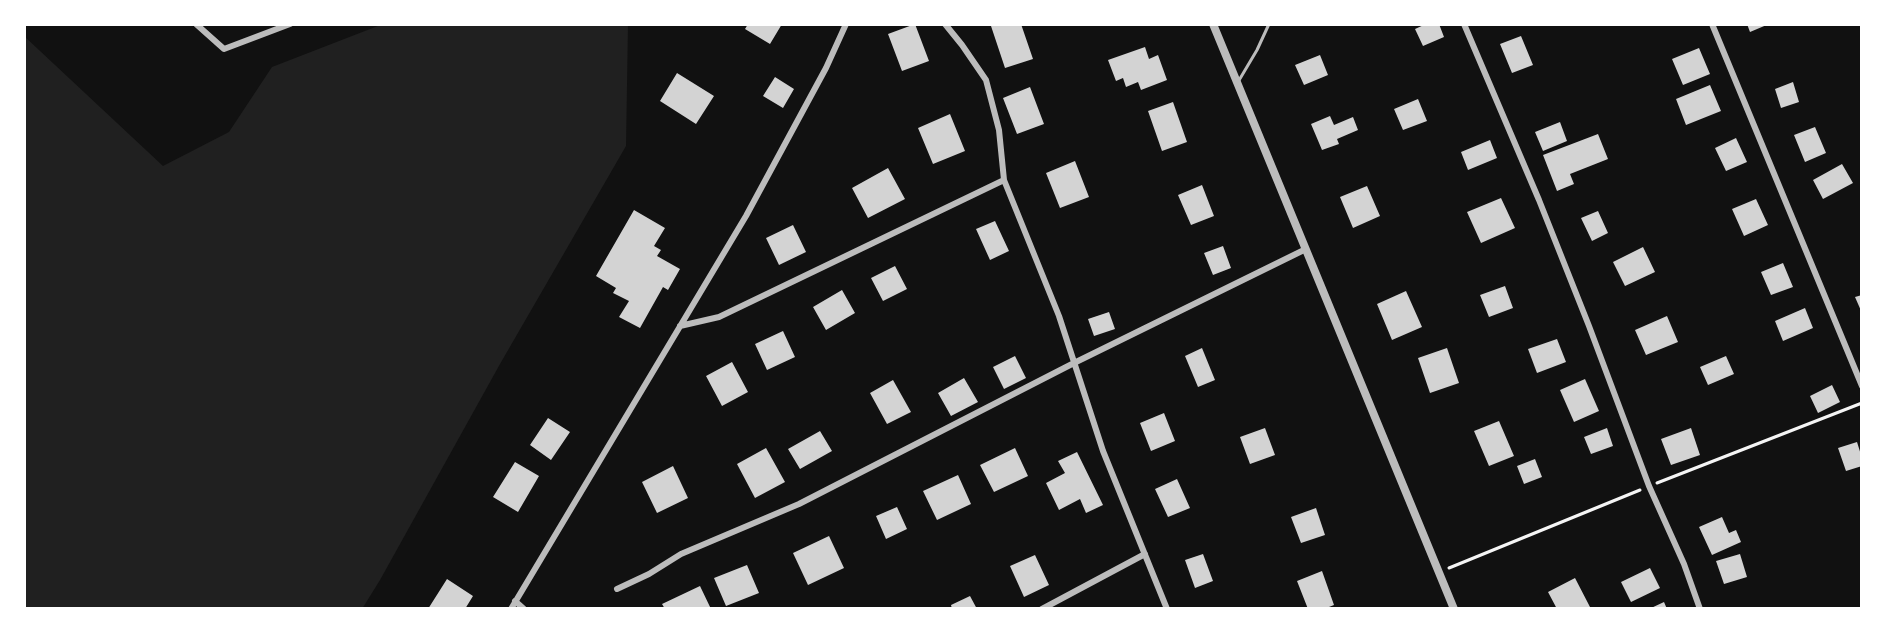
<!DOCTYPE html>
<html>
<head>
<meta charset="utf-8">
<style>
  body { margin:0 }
  #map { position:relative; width:1886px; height:633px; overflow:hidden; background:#111; font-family:Lato,sans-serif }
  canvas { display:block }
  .frame { position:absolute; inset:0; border:26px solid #fff; pointer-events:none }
</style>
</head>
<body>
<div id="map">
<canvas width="1886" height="633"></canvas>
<div class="frame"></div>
</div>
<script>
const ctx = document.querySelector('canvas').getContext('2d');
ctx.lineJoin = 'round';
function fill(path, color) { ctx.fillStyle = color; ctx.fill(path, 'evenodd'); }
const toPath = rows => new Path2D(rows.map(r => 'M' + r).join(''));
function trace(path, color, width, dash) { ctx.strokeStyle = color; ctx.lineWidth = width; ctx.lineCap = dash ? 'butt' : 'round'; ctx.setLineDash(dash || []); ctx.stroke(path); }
fill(toPath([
  [383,24,628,24,626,146,500,364,380,580,362,609,24,609,24,36,163,166,229,132,272,67]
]), '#202020');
fill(toPath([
  [748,24,782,24,770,44,745,29],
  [915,24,929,61,902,71,888,34],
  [996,24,1021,24,1033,59,1005,68,991,26],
  [1426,24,1439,24,1444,37,1423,46,1415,29],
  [1747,24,1769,24,1750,32],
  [1521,36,1533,65,1512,73,1500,44],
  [1145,47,1149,59,1158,55,1167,80,1141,90,1138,82,1126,87,1123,78,1116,81,1108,60],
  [1699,48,1710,74,1683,85,1672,59],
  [1320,55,1328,75,1304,85,1295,65],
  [677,73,714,96,696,124,660,101],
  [775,77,794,89,783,108,763,96],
  [1793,82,1799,102,1781,108,1775,89],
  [1710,85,1721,111,1686,125,1676,99],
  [1030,87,1044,124,1017,134,1003,98],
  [1418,99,1427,121,1403,130,1394,109],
  [1173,102,1187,142,1162,151,1148,111],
  [950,114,965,151,933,164,918,128],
  [1330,116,1334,125,1353,117,1358,130,1337,139,1339,144,1322,150,1311,124],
  [1560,122,1567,141,1543,151,1535,132],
  [1815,127,1826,153,1805,162,1794,135],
  [1598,134,1608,159,1570,174,1574,184,1557,191,1543,155],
  [1736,138,1747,162,1726,171,1715,148],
  [1490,140,1497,158,1468,170,1461,152],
  [1075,161,1089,197,1060,208,1046,173],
  [1842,164,1853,183,1823,199,1813,180],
  [888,168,905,199,868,218,852,188],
  [1202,185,1214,216,1191,225,1178,195],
  [1367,186,1380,216,1353,228,1340,197],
  [1501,198,1515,228,1481,243,1467,212],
  [1756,199,1768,225,1744,236,1732,209],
  [634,210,665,228,654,246,661,250,657,256,680,269,668,290,663,287,640,328,619,317,629,301,613,293,616,288,596,276],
  [1598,211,1608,233,1592,241,1581,218],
  [995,221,1009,251,990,260,976,229],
  [793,225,806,252,779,265,766,238],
  [1223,246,1231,268,1213,275,1204,253],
  [1643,247,1655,272,1625,286,1613,262],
  [1783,263,1793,287,1771,295,1761,272],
  [895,266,907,289,883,301,871,278],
  [1505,286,1513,308,1489,317,1480,295],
  [842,290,855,313,826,330,813,307],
  [1406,291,1422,327,1392,340,1377,304],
  [1862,295,1862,313,1855,297],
  [1805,308,1813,328,1783,341,1775,321],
  [1109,312,1115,329,1094,336,1088,319],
  [1667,316,1678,342,1646,355,1635,330],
  [783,331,795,357,767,370,755,344],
  [1557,339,1566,362,1537,373,1528,349],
  [1202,348,1215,380,1198,387,1185,356],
  [1447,348,1459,383,1430,393,1418,358],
  [1015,356,1026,378,1004,389,993,367],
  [1726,356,1734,374,1708,385,1700,367],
  [732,362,748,392,722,406,706,376],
  [964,378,978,402,951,416,938,393],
  [1585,379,1599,411,1574,422,1560,390],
  [893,380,911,412,887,424,870,393],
  [1832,385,1840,402,1818,413,1810,396],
  [1164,413,1175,441,1151,451,1140,423],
  [548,418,570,432,551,460,530,445],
  [1499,421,1514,456,1489,466,1474,431],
  [1265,428,1275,455,1250,464,1240,437],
  [1607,428,1613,446,1591,454,1584,437],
  [1691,428,1700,455,1671,465,1661,439],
  [820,431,832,451,800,469,788,449],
  [1857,442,1862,458,1862,466,1846,471,1838,448],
  [766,448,785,482,755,498,737,464],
  [1015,448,1028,476,994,492,980,465],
  [1077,452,1103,505,1086,513,1080,499,1059,510,1046,483,1065,473,1058,461],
  [1535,459,1542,477,1524,484,1517,466],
  [515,462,539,476,518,512,493,497],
  [673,466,688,498,657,513,642,482],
  [958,475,971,504,937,520,923,491],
  [1177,479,1190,508,1168,517,1155,489],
  [897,507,907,529,886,539,876,516],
  [1316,508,1325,535,1301,543,1291,517],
  [1722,517,1729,533,1736,530,1741,542,1712,555,1699,527],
  [829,536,844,568,808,585,793,553],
  [1203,554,1213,581,1195,588,1185,560],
  [1740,554,1747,577,1724,584,1716,561],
  [1035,555,1049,585,1024,597,1010,566],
  [747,565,759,593,726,606,714,578],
  [1650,568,1660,588,1631,602,1621,582],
  [1322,571,1334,605,1324,609,1308,609,1297,581],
  [1575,578,1590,607,1586,609,1557,609,1548,592],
  [447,579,473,596,465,609,428,609],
  [700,586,711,609,665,609,662,604],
  [970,596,977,609,952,609,951,605],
  [1664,602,1667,609,1649,609]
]), '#d3d3d3');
trace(toPath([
  [1657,483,1862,403],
  [1449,568,1640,490]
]), '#f5f5f5', 3);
trace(toPath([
  [1238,82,1257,50,1269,24]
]), '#bcbcbc', 3);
trace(toPath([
  [196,24,224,49,290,24],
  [945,24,962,45,986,80,999,130,1004,180,1059,316,1103,451,1167,609],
  [1464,24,1539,200,1589,326,1649,486,1684,564,1700,609],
  [1712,24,1862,386],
  [680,326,719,317,1004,180],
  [617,589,649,574,681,554,799,504,1074,363,1306,249],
  [515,601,524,609],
  [511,609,746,216,826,68,846,24],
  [1042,609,1145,554]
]), '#bcbcbc', 6);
trace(toPath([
  [1213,24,1454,609]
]), '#bcbcbc', 8);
</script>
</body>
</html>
